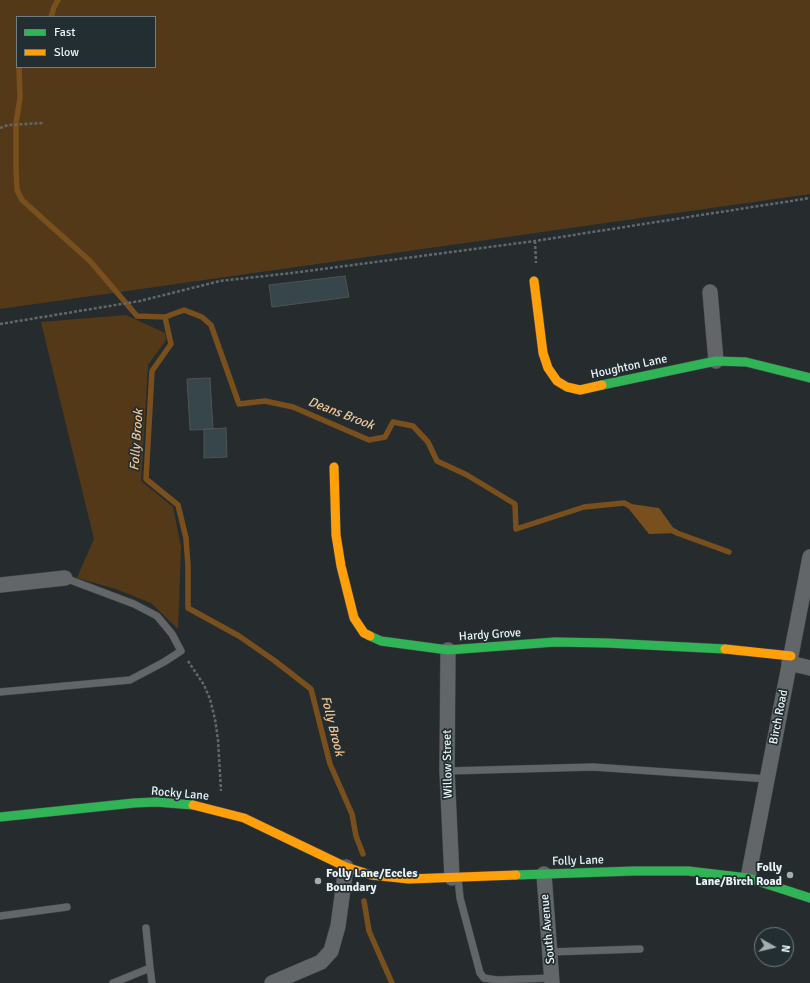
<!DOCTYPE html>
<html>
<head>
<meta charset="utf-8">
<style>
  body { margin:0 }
  #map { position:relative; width:810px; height:983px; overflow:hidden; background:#262c2e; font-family:Signika,sans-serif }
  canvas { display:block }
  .legend { position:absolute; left:16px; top:16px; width:140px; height:52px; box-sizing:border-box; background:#222e32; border:1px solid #727d80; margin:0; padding:5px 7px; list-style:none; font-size:12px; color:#ebf3f5 }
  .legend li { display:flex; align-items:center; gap:8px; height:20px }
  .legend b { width:20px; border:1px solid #727d80 }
  .north { position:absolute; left:754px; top:927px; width:40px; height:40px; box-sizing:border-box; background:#222e32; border:1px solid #727d80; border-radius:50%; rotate:98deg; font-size:11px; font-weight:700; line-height:16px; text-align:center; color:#ebf3f5 }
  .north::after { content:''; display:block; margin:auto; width:14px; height:18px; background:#a6adaf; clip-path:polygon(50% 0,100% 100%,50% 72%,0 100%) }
</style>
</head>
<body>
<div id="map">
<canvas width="810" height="983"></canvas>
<ul class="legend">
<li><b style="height:5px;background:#30b455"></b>Fast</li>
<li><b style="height:5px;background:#ff9f0a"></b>Slow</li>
</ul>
<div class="north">N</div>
</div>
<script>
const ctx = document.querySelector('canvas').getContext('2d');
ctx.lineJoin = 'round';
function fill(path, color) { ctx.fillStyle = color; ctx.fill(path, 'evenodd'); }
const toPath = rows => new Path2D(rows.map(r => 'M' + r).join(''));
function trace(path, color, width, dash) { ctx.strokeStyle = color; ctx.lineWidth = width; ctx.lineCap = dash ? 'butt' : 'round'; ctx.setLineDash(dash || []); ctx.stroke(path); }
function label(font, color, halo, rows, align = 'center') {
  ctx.font = font + ' Signika,sans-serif'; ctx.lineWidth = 3.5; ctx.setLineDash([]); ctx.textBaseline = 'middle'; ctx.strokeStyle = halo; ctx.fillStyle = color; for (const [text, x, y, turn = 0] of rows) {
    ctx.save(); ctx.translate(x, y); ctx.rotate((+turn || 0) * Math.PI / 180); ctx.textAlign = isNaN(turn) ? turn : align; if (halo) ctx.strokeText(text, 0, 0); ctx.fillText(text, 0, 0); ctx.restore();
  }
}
fill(toPath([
  [0,0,810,0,810,194,0,309],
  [17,17,155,17,155,67,17,67],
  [126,315,165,333,166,340,148,365,141,481,173,507,181,547,178,629,151,603,116,589,77,578,94,539,41,322]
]), '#543918');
fill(toPath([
  [624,503,659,508,677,533,649,534]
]), '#794f1d');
trace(toPath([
  [51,17,54,7,58,0],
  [19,67,20,98,16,123,16,168,17,190,22,200,90,261,137,316,165,317,171,344,152,371,146,479,178,505,186,538,188,566,188,608,239,636,275,661,311,689,330,764,352,814,356,836,363,854],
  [165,317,184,310,202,317,211,325,239,404,265,401,293,407,369,440,385,437,393,422,413,426,428,442,437,461,467,475,515,504,516,529,584,507,624,503,630,506],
  [670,529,677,533,729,552],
  [364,901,369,931,392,983]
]), '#794f1d', 5.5);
const building = toPath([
  [345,276,349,297,272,307,269,285,345,276],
  [210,378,213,429,190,430,187,379,210,378],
  [226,428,227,457,204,458,204,429,226,428]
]);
fill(building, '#36464a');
trace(building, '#4e5355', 1);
const lane = toPath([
  [0,692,130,680,164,662,181,651,172,634,157,616,134,604,65,578],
  [447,771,593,767,768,779],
  [458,878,460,898,480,973,484,978,497,980,552,978],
  [0,916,67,907],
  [550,952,640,949],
  [150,968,152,983],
  [113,983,150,968,146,928]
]);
const street = toPath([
  [710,292,716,361],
  [0,585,65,578],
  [448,650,447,771,452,878],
  [789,663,810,668],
  [544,874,552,983],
  [748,878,810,557],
  [272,983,321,962,331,951,338,926,346,867]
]);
const fast = toPath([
  [602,385,716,361,746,362,810,378],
  [370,636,381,641,448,650,555,642,607,643,725,649],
  [0,817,134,803,156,802,193,805],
  [516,875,634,871,688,871,748,878,810,898]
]);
const slow = toPath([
  [534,281,543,353,548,368,557,381,567,387,580,390,602,385],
  [334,467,336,535,341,566,354,618,364,633,370,636],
  [725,649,791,656],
  [193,805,244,818,346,867,371,875,409,879,516,875]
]);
trace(lane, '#44494b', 8);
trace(street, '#44494b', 16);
trace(fast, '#44494b', 10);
trace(slow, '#44494b', 10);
trace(toPath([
  [0,128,8,125,43,123],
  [535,241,536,263],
  [0,324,140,301,220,281,292,273,535,241,810,198],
  [188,661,204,685,210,699,215,719,218,740,221,791]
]), '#62686a', 2.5, [3, 2]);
trace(lane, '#626668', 7);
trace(street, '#626668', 15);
trace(fast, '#30b455', 9);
trace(slow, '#ff9f0a', 9);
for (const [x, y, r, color] of [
  [790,875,4,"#a6adaf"],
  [318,881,4,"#a6adaf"]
]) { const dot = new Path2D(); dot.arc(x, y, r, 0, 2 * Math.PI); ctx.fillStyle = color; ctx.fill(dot); trace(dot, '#222e32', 1.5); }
label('12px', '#ebf3f5', '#222e32', [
  ["Houghton Lane",629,367,-12],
  ["Hardy Grove",490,635,-4],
  ["Birch Road",779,717,-79],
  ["Willow Street",448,764,-91],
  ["Rocky Lane",180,794,5],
  ["Folly Lane",578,861,-2],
  ["South Avenue",548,929,-95]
]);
label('bold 12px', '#ebf3f5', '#222e32', [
  ["Folly",782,868],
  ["Lane/Birch Road",782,882],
  ["Folly Lane/Eccles",326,874,"left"],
  ["Boundary",326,888,"left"]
], 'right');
label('italic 13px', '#f6c491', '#222e32', [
  ["Deans Brook",341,414,21],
  ["Folly Brook",137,440,-86],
  ["Folly Brook",332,726,76]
]);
</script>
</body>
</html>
